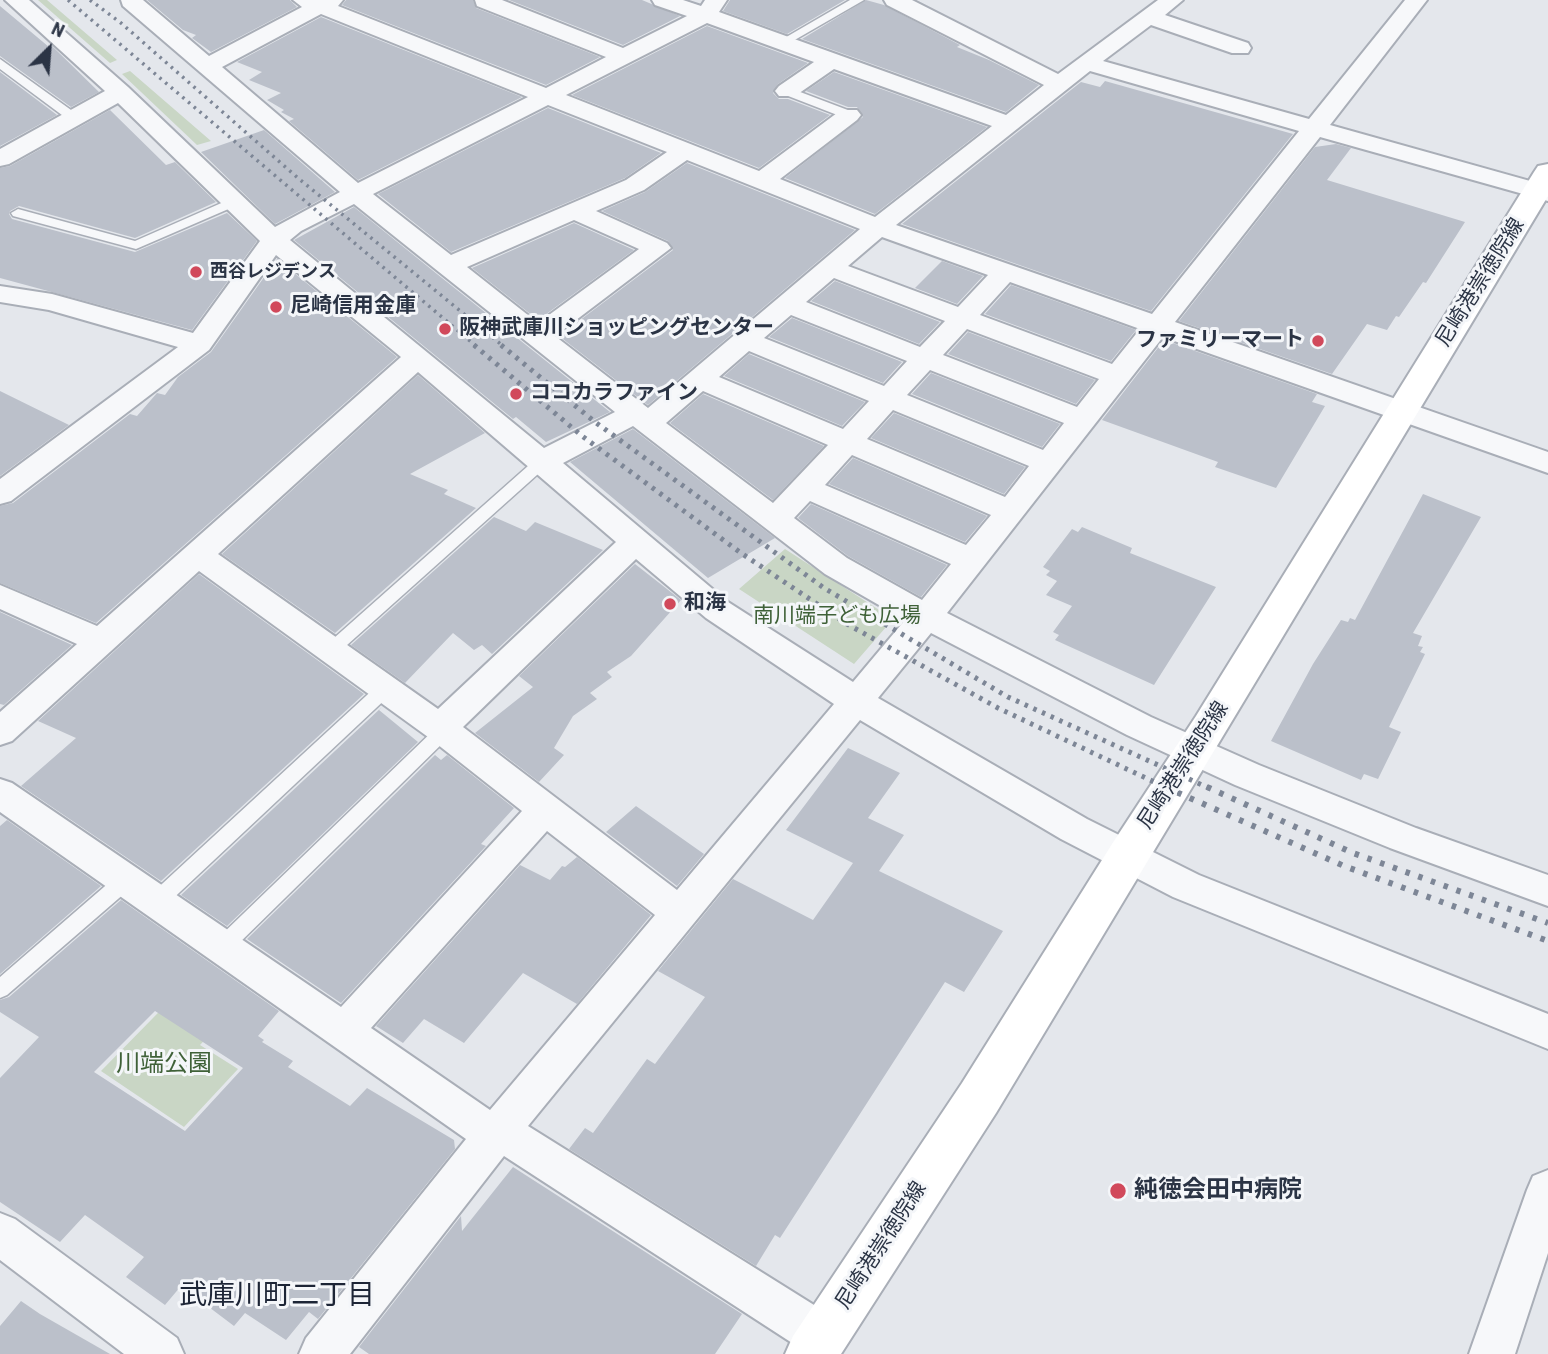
<!DOCTYPE html>
<html>
<head>
<meta charset="utf-8">
<style>
  body { margin:0 }
  #map { position:relative; width:1548px; height:1354px; overflow:hidden; background:#e4e7ec; font-family:"Roboto Condensed",sans-serif }
  canvas { display:block }
  .north { position:absolute; left:14px; top:14px; width:70px; height:70px; -webkit-text-stroke:5px #f4f6f9; paint-order:stroke; rotate:25deg; font-size:19px; font-weight:700; line-height:28px; text-align:center; color:#2b3445 }
  .north::after { content:''; display:block; margin:auto; width:24px; height:32px; background:#2b3445; clip-path:polygon(50% 0,100% 100%,50% 72%,0 100%) }
</style>
</head>
<body>
<div id="map">
<canvas width="1548" height="1354"></canvas>
<div class="north">N</div>
</div>
<script>
const ctx = document.querySelector('canvas').getContext('2d');
ctx.lineJoin = 'round';
function fill(path, color) { ctx.fillStyle = color; ctx.fill(path, 'evenodd'); }
const toPath = rows => new Path2D(rows.map(r => 'M' + r).join(''));
function trace(path, color, width, dash) { ctx.strokeStyle = color; ctx.lineWidth = width; ctx.lineCap = dash ? 'butt' : 'round'; ctx.setLineDash(dash || []); ctx.stroke(path); }
function label(font, color, halo, rows, align = 'center') {
  ctx.font = font + ' "Roboto Condensed","Noto Sans JP",sans-serif'; ctx.lineWidth = 6; ctx.setLineDash([]); ctx.textBaseline = 'middle'; ctx.strokeStyle = halo; ctx.fillStyle = color; for (const [text, x, y, turn = 0] of rows) {
    ctx.save(); ctx.translate(x, y); ctx.rotate((+turn || 0) * Math.PI / 180); ctx.textAlign = isNaN(turn) ? turn : align; if (halo) ctx.strokeText(text, 0, 0); ctx.fillText(text, 0, 0); ctx.restore();
  }
}
fill(toPath([
  [38,0,47,0,117,60,110,63],
  [130,71,211,141,197,145,122,74],
  [785,549,893,619,854,664,739,589],
  [204,966,249,993,200,1045,238,1069,184,1127,101,1071]
]), '#c9d6c5');
fill(toPath([
  [147,0,290,0,297,7,211,52,192,38,196,35,183,30],
  [346,0,473,0,476,8,600,57,546,85,342,5],
  [509,0,642,0,680,16,623,45],
  [730,0,845,0,787,34,723,11],
  [866,0,884,5,960,45,957,47,989,60,1039,85,1006,112,802,39],
  [0,6,49,47,52,46,99,92,71,107,0,56],
  [321,17,522,97,358,180,289,121,294,119,281,112,284,110,267,100,281,93,249,80,262,72,237,62],
  [707,26,808,63,778,84,773,93,779,99,788,99,830,115,759,168,572,95],
  [0,72,57,115,0,146],
  [834,72,987,127,875,214,785,178,863,117,857,107,848,107,806,91],
  [1105,81,1293,134,1151,311,902,224,1081,82,1100,87],
  [548,108,661,153,625,178,451,252,378,194],
  [110,110,166,165,175,162,216,202,135,238,19,206,10,211,9,214,12,219,135,252,227,213,257,241,192,330,0,278,0,168,10,166],
  [264,130,335,192,275,224,201,152],
  [1336,144,1351,148,1327,180,1465,222,1426,283,1423,282,1399,317,1396,316,1387,330,1367,324,1332,374,1179,321,1315,147],
  [687,163,855,230,648,405,559,336,673,250,668,241,602,211,645,192],
  [354,207,437,274,610,412,546,442,516,417,513,419,294,240],
  [574,223,634,250,538,320,472,268],
  [277,259,397,357,96,623,0,583,0,506,13,503,130,414,137,416,157,393,165,395,178,377,211,352],
  [942,261,983,276,957,304,915,288],
  [835,281,940,322,919,344,811,301],
  [1011,285,1136,330,1111,361,985,314],
  [792,318,902,362,883,383,769,337],
  [968,332,1095,380,1076,404,948,354],
  [1164,340,1317,394,1312,402,1325,406,1276,488,1215,467,1218,462,1102,420],
  [749,354,865,402,842,426,724,376],
  [931,373,1060,424,1042,447,912,394],
  [418,375,485,433,410,474,448,490,444,494,476,508,335,633,222,554],
  [0,391,69,425,0,476],
  [703,394,824,446,773,500,670,423],
  [894,413,1025,467,1004,494,871,438],
  [633,429,775,538,708,578,570,462],
  [853,458,987,516,965,542,829,484],
  [1423,494,1481,517,1413,633,1422,636,1418,646,1423,647,1420,652,1425,654,1389,727,1401,732,1378,779,1364,774,1361,780,1271,741,1313,664,1341,620,1348,622,1350,618,1355,620],
  [811,504,947,565,921,597,848,556,798,518],
  [494,517,526,531,535,522,603,550,492,654,482,645,474,650,453,633,405,683,351,645],
  [1082,527,1132,548,1130,553,1216,587,1154,685,1055,640,1059,635,1053,632,1072,606,1046,595,1057,581,1046,575,1050,571,1043,567,1072,529,1078,532],
  [635,564,681,600,631,656,607,672,612,677,590,693,597,699,573,716,554,748,564,755,539,782,475,733,533,687,519,676],
  [199,574,364,694,161,881,21,786,76,738,38,721],
  [0,612,72,645,4,705,0,704],
  [382,707,379,710,418,742,227,926,181,895],
  [848,748,900,773,868,818,904,835,879,871,1003,931,964,992,945,982,780,1238,775,1235,756,1266,569,1149,585,1128,593,1133,647,1059,655,1064,705,997,658,971,733,879,813,920,853,863,786,830],
  [435,755,441,760,447,755,514,808,481,844,486,846,341,1003,247,939],
  [636,806,704,854,677,886,606,832],
  [7,820,101,886,0,974,0,826],
  [577,857,651,915,577,1004,523,973,464,1043,424,1019,403,1043,376,1026,520,865,550,880,562,866,565,867],
  [121,900,279,1011,258,1036,264,1040,262,1042,293,1061,288,1067,350,1106,367,1088,454,1140,455,1149,318,1319,309,1312,286,1340,245,1313,234,1326,181,1286,165,1305,126,1277,144,1257,85,1215,60,1242,0,1202,0,1078,39,1037,0,1012,0,1000,9,997],
  [155,1011,243,1068,185,1131,94,1072],
  [513,1167,742,1314,715,1354,369,1354,359,1347,461,1216,462,1231],
  [21,1301,40,1314,110,1354,0,1354,0,1326]
]), '#bbc0ca');
const service = toPath([
  [850,0,864,0,786,45,776,43,850,0],
  [0,59,78,115,78,121,70,121,0,69,0,59],
  [787,87,853,112,855,115,853,118,845,118,783,94,783,88,787,87],
  [235,197,240,198,240,204,136,249,13,216,11,213,18,209,135,241,235,197],
  [542,457,547,458,550,462,547,466,337,654,325,654,322,650,325,646,537,458,542,457],
  [385,682,391,684,394,689,391,694,164,907,157,909,150,907,147,901,150,895,379,684,385,682],
  [444,724,450,726,453,731,450,736,229,953,222,955,215,953,212,947,215,941,438,726,444,724],
  [126,872,133,874,136,880,133,886,7,995,0,998,0,977,119,874,126,872]
]);
const minor = toPath([
  [5,0,29,0,128,87,275,227,340,192,123,6,121,0,143,0,209,56,302,7,293,0,343,0,338,6,546,88,606,57,477,6,475,0,502,0,623,48,687,16,655,5,652,0,683,0,701,6,705,0,727,0,719,12,1006,115,1044,85,887,5,884,0,912,0,1058,74,1158,0,1183,0,1165,15,1248,43,1251,48,1248,53,1232,53,1151,25,1103,61,1309,119,1405,0,1427,0,1330,125,1548,186,1548,201,1320,137,1175,322,1548,452,1548,473,1163,337,947,613,1151,717,1259,765,1416,828,1548,875,1548,906,1390,848,1235,785,1127,735,931,633,878,698,1087,819,1199,875,1548,1014,1548,1049,1173,897,1061,839,860,720,528,1126,838,1320,844,1336,838,1352,832,1354,806,1352,504,1156,350,1354,299,1354,306,1338,466,1139,0,812,0,779,12,783,341,1007,522,811,428,737,199,571,12,741,0,745,0,712,77,644,0,609,0,585,97,626,401,357,276,255,209,350,11,501,0,504,0,479,178,347,49,310,0,302,0,286,52,294,193,333,260,241,118,103,9,164,0,166,0,149,105,91,5,0],
  [321,14,528,97,358,183,222,67,321,14],
  [707,23,814,62,779,86,775,91,779,96,795,96,834,69,992,126,875,217,780,179,857,120,861,115,857,110,841,110,759,171,566,95,707,23],
  [1090,71,1299,131,1152,314,896,225,1090,71],
  [548,105,667,152,626,180,451,255,373,194,548,105],
  [687,160,860,229,648,408,555,336,671,248,667,243,596,211,644,190,687,160],
  [354,204,439,272,615,412,544,448,290,240,301,231,354,204],
  [574,220,639,249,538,323,467,267,574,220],
  [882,237,988,275,958,307,848,266,882,237],
  [834,278,945,321,920,347,806,302,834,278],
  [1010,282,1140,329,1112,364,980,315,1010,282],
  [791,315,907,361,884,386,764,338,791,315],
  [967,329,1099,379,1077,407,943,355,967,329],
  [749,351,869,401,843,429,719,377,749,351],
  [930,370,1064,423,1043,450,907,395,930,370],
  [418,372,616,542,438,709,218,554,418,372],
  [703,391,828,445,773,503,666,423,703,391],
  [893,410,1029,466,1005,497,867,439,893,410],
  [633,426,825,574,905,620,853,682,728,602,563,463,633,426],
  [852,455,991,515,966,545,825,485,852,455],
  [810,501,951,564,922,600,847,558,794,518,810,501],
  [636,559,706,618,834,704,677,890,463,727,636,559],
  [547,831,655,915,490,1110,371,1028,547,831],
  [1548,1170,1548,1253,1515,1354,1469,1354,1527,1190,1533,1176,1548,1170],
  [0,1213,15,1219,177,1338,184,1354,124,1354,0,1260,0,1213]
]);
const secondary = toPath([
  [1548,164,1548,196,996,1113,841,1354,785,1354,793,1336,962,1083,1112,844,1196,716,1534,172,1538,166,1548,164]
]);
trace(service, '#a9aeb7', 3);
trace(minor, '#a9aeb7', 4);
trace(secondary, '#a9aeb7', 4);
fill(service, '#f7f8fa');
fill(minor, '#f7f8fa');
fill(secondary, '#fff');
trace(toPath([
  [68,0,476,346],
  [90,0,121,23,298,178,503,346]
]), '#7d8696', 3.5, [2.5, 5]);
trace(toPath([
  [474,345,582,436,741,553,847,624,998,708,1169,789],
  [501,345,595,422,824,588,1008,697,1211,789]
]), '#7d8696', 5, [3.5, 6]);
trace(toPath([
  [1165,787,1344,866,1548,941],
  [1207,787,1353,853,1548,923]
]), '#7d8696', 6, [4.5, 9]);
for (const [x, y, r, color] of [
  [196,272,7,"#d1495b"],
  [276,307,7,"#d1495b"],
  [445,329,7,"#d1495b"],
  [1318,341,7,"#d1495b"],
  [516,394,7,"#d1495b"],
  [670,604,7,"#d1495b"],
  [1118,1191,9,"#d1495b"]
]) { const dot = new Path2D(); dot.arc(x, y, r, 0, 2 * Math.PI); ctx.fillStyle = color; ctx.fill(dot); trace(dot, '#f4f6f9', 2.5); }
label('bold 18px', '#2b3445', '#f4f6f9', [
  ["西谷レジデンス",210,272]
], 'left');
label('21px', '#2b3445', '#f4f6f9', [
  ["尼崎港崇徳院線",1481,283,-58],
  ["尼崎港崇徳院線",1184,766,-57],
  ["尼崎港崇徳院線",882,1246,-57]
]);
label('bold 21px', '#2b3445', '#f4f6f9', [
  ["尼崎信用金庫",290,307],
  ["阪神武庫川ショッピングセンター",459,329],
  ["ファミリーマート",1304,341,"right"],
  ["ココカラファイン",530,394],
  ["和海",684,604]
], 'left');
label('21px', '#3f6138', '#f4f6f9', [
  ["南川端子ども広場",837,617]
]);
label('24px', '#3f6138', '#f4f6f9', [
  ["川端公園",164,1065]
]);
label('bold 24px', '#2b3445', '#f4f6f9', [
  ["純徳会田中病院",1134,1191]
], 'left');
label('28px', '#1d2536', '#f4f6f9', [
  ["武庫川町二丁目",277,1297]
]);
</script>
</body>
</html>
